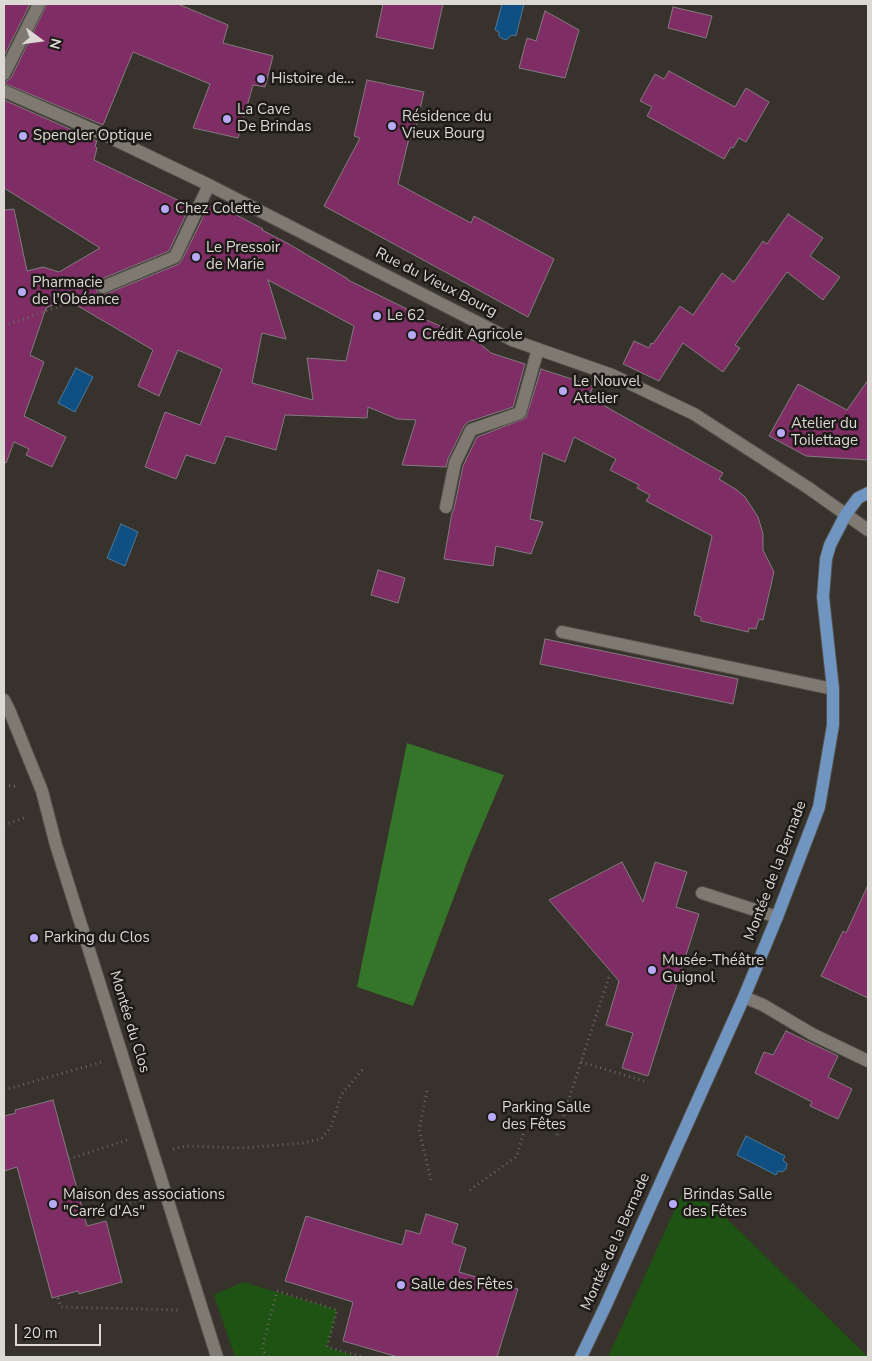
<!DOCTYPE html>
<html>
<head>
<meta charset="utf-8">
<style>
  body { margin:0 }
  #map { position:relative; width:872px; height:1361px; overflow:hidden; background:#37322b; font-family:"Nunito Sans",sans-serif }
  canvas { display:block }
  .frame { position:absolute; inset:0; border:5px solid #dcd9d5; pointer-events:none }
  .north { position:absolute; left:15px; top:15px; width:50px; height:50px; -webkit-text-stroke:4px #1d1a17; paint-order:stroke; rotate:104deg; font-size:14px; font-weight:700; line-height:20px; text-align:center; color:#dcd9d5 }
  .north::after { content:''; display:block; margin:auto; width:18px; height:22px; background:#dcd9d5; clip-path:polygon(50% 0,100% 100%,50% 72%,0 100%) }
  .scale { position:absolute; left:15px; top:1324px; width:86px; height:22px; box-sizing:border-box; border:2px solid #dcd9d5; border-top:0; padding-left:6px; font-size:15px; line-height:18px; white-space:nowrap; color:#dcd9d5; -webkit-text-stroke:4px #1d1a17; paint-order:stroke }
</style>
</head>
<body>
<div id="map">
<canvas width="872" height="1361"></canvas>
<div class="frame"></div>
<div class="north">N</div>
<div class="scale">20 m</div>
</div>
<script>
const ctx = document.querySelector('canvas').getContext('2d');
ctx.lineJoin = 'round';
function fill(path, color) { ctx.fillStyle = color; ctx.fill(path, 'evenodd'); }
const toPath = rows => new Path2D(rows.map(r => 'M' + r).join(''));
function trace(path, color, width, dash) { ctx.strokeStyle = color; ctx.lineWidth = width; ctx.lineCap = dash ? 'butt' : 'round'; ctx.setLineDash(dash || []); ctx.stroke(path); }
function label(font, color, halo, rows, align = 'center') {
  ctx.font = font + ' "Nunito Sans",sans-serif'; ctx.lineWidth = 5; ctx.setLineDash([]); ctx.textBaseline = 'middle'; ctx.strokeStyle = halo; ctx.fillStyle = color; for (const [text, x, y, turn = 0] of rows) {
    ctx.save(); ctx.translate(x, y); ctx.rotate((+turn || 0) * Math.PI / 180); ctx.textAlign = isNaN(turn) ? turn : align; if (halo) ctx.strokeText(text, 0, 0); ctx.fillText(text, 0, 0); ctx.restore();
  }
}
fill(toPath([
  [685,1187,719,1211,868,1357,608,1357],
  [243,1282,337,1310,327,1347,358,1357,235,1357,214,1295]
]), '#1e5314');
fill(toPath([
  [407,743,504,775,469,857,413,1006,357,987]
]), '#357529');
const water = toPath([
  [502,4,524,4,516,36,512,35,506,40,501,38,499,36,499,32,495,30,502,4],
  [76,368,93,377,75,412,58,403,76,368],
  [121,524,138,532,125,566,107,558,121,524],
  [746,1136,785,1156,783,1160,787,1164,786,1169,782,1172,778,1171,776,1175,737,1155,746,1136]
]);
fill(water, '#104f81');
trace(water, '#4d789a', 1);
const building = toPath([
  [4,4,30,4,4,56,4,4],
  [47,4,178,4,228,25,223,43,273,56,265,87,253,85,238,138,193,128,210,84,133,52,103,125,4,83,11,78,47,4],
  [383,4,443,4,433,49,376,37,383,4],
  [673,7,712,16,706,38,668,28,673,7],
  [545,11,579,30,565,78,519,68,527,38,536,41,545,11],
  [669,71,735,107,746,88,769,102,746,142,739,138,733,148,731,147,724,159,647,116,652,107,640,101,655,74,664,79,669,71],
  [367,80,424,92,413,139,409,138,398,184,471,223,474,216,554,259,528,317,324,206,360,138,354,136,367,80],
  [4,100,97,141,95,146,97,148,94,160,190,206,169,251,99,280,95,286,98,294,106,294,179,264,182,260,209,205,229,215,231,212,263,229,262,230,287,243,348,279,348,280,407,309,406,311,479,343,491,353,525,364,513,407,468,422,464,426,448,459,446,467,402,465,416,420,397,419,368,407,367,418,285,415,276,450,226,436,215,464,186,455,176,479,145,467,165,412,200,425,222,369,178,350,159,396,138,386,153,350,66,299,46,308,30,355,44,362,24,416,66,437,52,467,26,455,29,449,14,442,6,463,4,462,4,210,14,209,27,271,43,267,59,272,100,248,4,188,4,100],
  [268,280,354,326,346,361,307,358,313,400,252,383,262,333,286,339,268,280],
  [788,214,823,238,810,256,840,277,823,300,787,272,735,345,740,348,723,372,683,343,659,381,623,364,634,341,649,348,651,343,653,344,680,306,693,315,722,273,734,282,763,241,767,244,788,214],
  [541,369,593,386,589,397,723,473,719,479,737,490,745,497,758,517,763,534,763,550,774,572,763,620,759,619,756,629,749,628,748,632,701,621,701,617,694,615,712,536,646,501,650,495,637,488,639,485,610,470,616,459,574,437,565,462,543,453,530,519,543,522,531,554,496,546,493,566,444,559,452,513,454,509,463,466,477,437,526,418,541,369],
  [868,380,868,460,806,456,769,436,798,384,847,410,868,380],
  [378,570,405,578,398,603,371,595,378,570],
  [545,639,738,679,733,704,540,664,545,639],
  [622,862,643,902,655,862,687,872,676,907,699,914,648,1076,622,1068,633,1033,606,1025,619,981,549,900,622,862],
  [868,885,868,998,821,976,843,931,846,933,868,885],
  [786,1031,838,1056,828,1077,852,1089,838,1119,810,1106,812,1102,755,1073,764,1052,773,1055,786,1031],
  [53,1100,87,1226,106,1221,122,1282,79,1294,78,1291,52,1298,17,1167,4,1171,4,1116,16,1113,15,1110,53,1100],
  [426,1214,458,1224,452,1243,466,1248,459,1272,518,1289,497,1357,398,1357,343,1341,353,1302,285,1281,306,1216,402,1245,406,1230,420,1234,426,1214]
]);
fill(building, '#7e2e64');
trace(building, '#847a80', 1);
const minor = toPath([
  [4,74,39,4],
  [4,91,107,136,209,185,512,340,612,375,694,414,807,487,868,530],
  [103,287,175,257,209,185],
  [446,507,455,463,471,430,520,413,538,349],
  [562,632,833,689],
  [4,700,10,712,42,791,56,845,217,1357],
  [702,893,777,917],
  [744,997,763,1005,812,1034,868,1061]
]);
const major = toPath([
  [581,1357,605,1307,744,997,777,917,819,807,833,725,833,689,823,597,826,559,830,545,846,514,858,498,868,493]
]);
trace(minor, '#534f4a', 14);
trace(major, '#534f4a', 14);
trace(toPath([
  [4,326,71,302,84,296],
  [4,785,19,787],
  [4,825,27,817],
  [581,1062,644,1081],
  [4,1090,102,1062],
  [427,1091,419,1130,431,1180],
  [557,1135,609,977],
  [173,1149,186,1146,242,1148,303,1143,321,1139,331,1127,341,1095,363,1069],
  [69,1159,127,1140],
  [470,1190,517,1156,526,1124],
  [82,1218,145,1198],
  [58,1298,61,1307,181,1310],
  [268,1357,262,1349,277,1291,337,1310,327,1347,363,1357]
]), '#6b6660', 3, [1, 4]);
trace(minor, '#7e7971', 12);
trace(major, '#7095c1', 12);
for (const [x, y, r, color] of [
  [261,79,5,"#b7abf8"],
  [227,119,5,"#b7abf8"],
  [392,126,5,"#b7abf8"],
  [23,136,5,"#b7abf8"],
  [165,209,5,"#b7abf8"],
  [196,257,5,"#b7abf8"],
  [22,292,5,"#b7abf8"],
  [377,316,5,"#b7abf8"],
  [412,335,5,"#b7abf8"],
  [563,391,5,"#b7abf8"],
  [781,433,5,"#b7abf8"],
  [34,938,5,"#b7abf8"],
  [652,970,5,"#b7abf8"],
  [492,1117,5,"#b7abf8"],
  [53,1204,5,"#b7abf8"],
  [673,1204,5,"#b7abf8"],
  [401,1285,5,"#b7abf8"]
]) { const dot = new Path2D(); dot.arc(x, y, r, 0, 2 * Math.PI); ctx.fillStyle = color; ctx.fill(dot); trace(dot, '#1d1a17', 2); }
label('15px', '#dcd9d5', '#1d1a17', [
  ["Histoire de...",271,79],
  ["La Cave",237,110],
  ["De Brindas",237,127],
  ["Résidence du",402,117],
  ["Vieux Bourg",402,134],
  ["Spengler Optique",33,136],
  ["Chez Colette",175,209],
  ["Le Pressoir",206,248],
  ["de Marie",206,265],
  ["Pharmacie",32,283],
  ["de l'Obéance",32,300],
  ["Le 62",387,316],
  ["Crédit Agricole",422,335],
  ["Le Nouvel",573,382],
  ["Atelier",573,399],
  ["Atelier du",791,424],
  ["Toilettage",791,441],
  ["Parking du Clos",44,938],
  ["Musée-Théâtre",662,961],
  ["Guignol",662,978],
  ["Parking Salle",502,1108],
  ["des Fêtes",502,1125],
  ["Maison des associations",63,1195],
  ["\"Carré d'As\"",63,1212],
  ["Brindas Salle",683,1195],
  ["des Fêtes",683,1212],
  ["Salle des Fêtes",411,1285]
], 'left');
label('15px', '#dcd9d5', '#1d1a17', [
  ["Rue du Vieux Bourg",436,283,27],
  ["Montée de la Bernade",776,871,-69],
  ["Montée du Clos",129,1022,73],
  ["Montée de la Bernade",616,1242,-66]
]);
</script>
</body>
</html>
